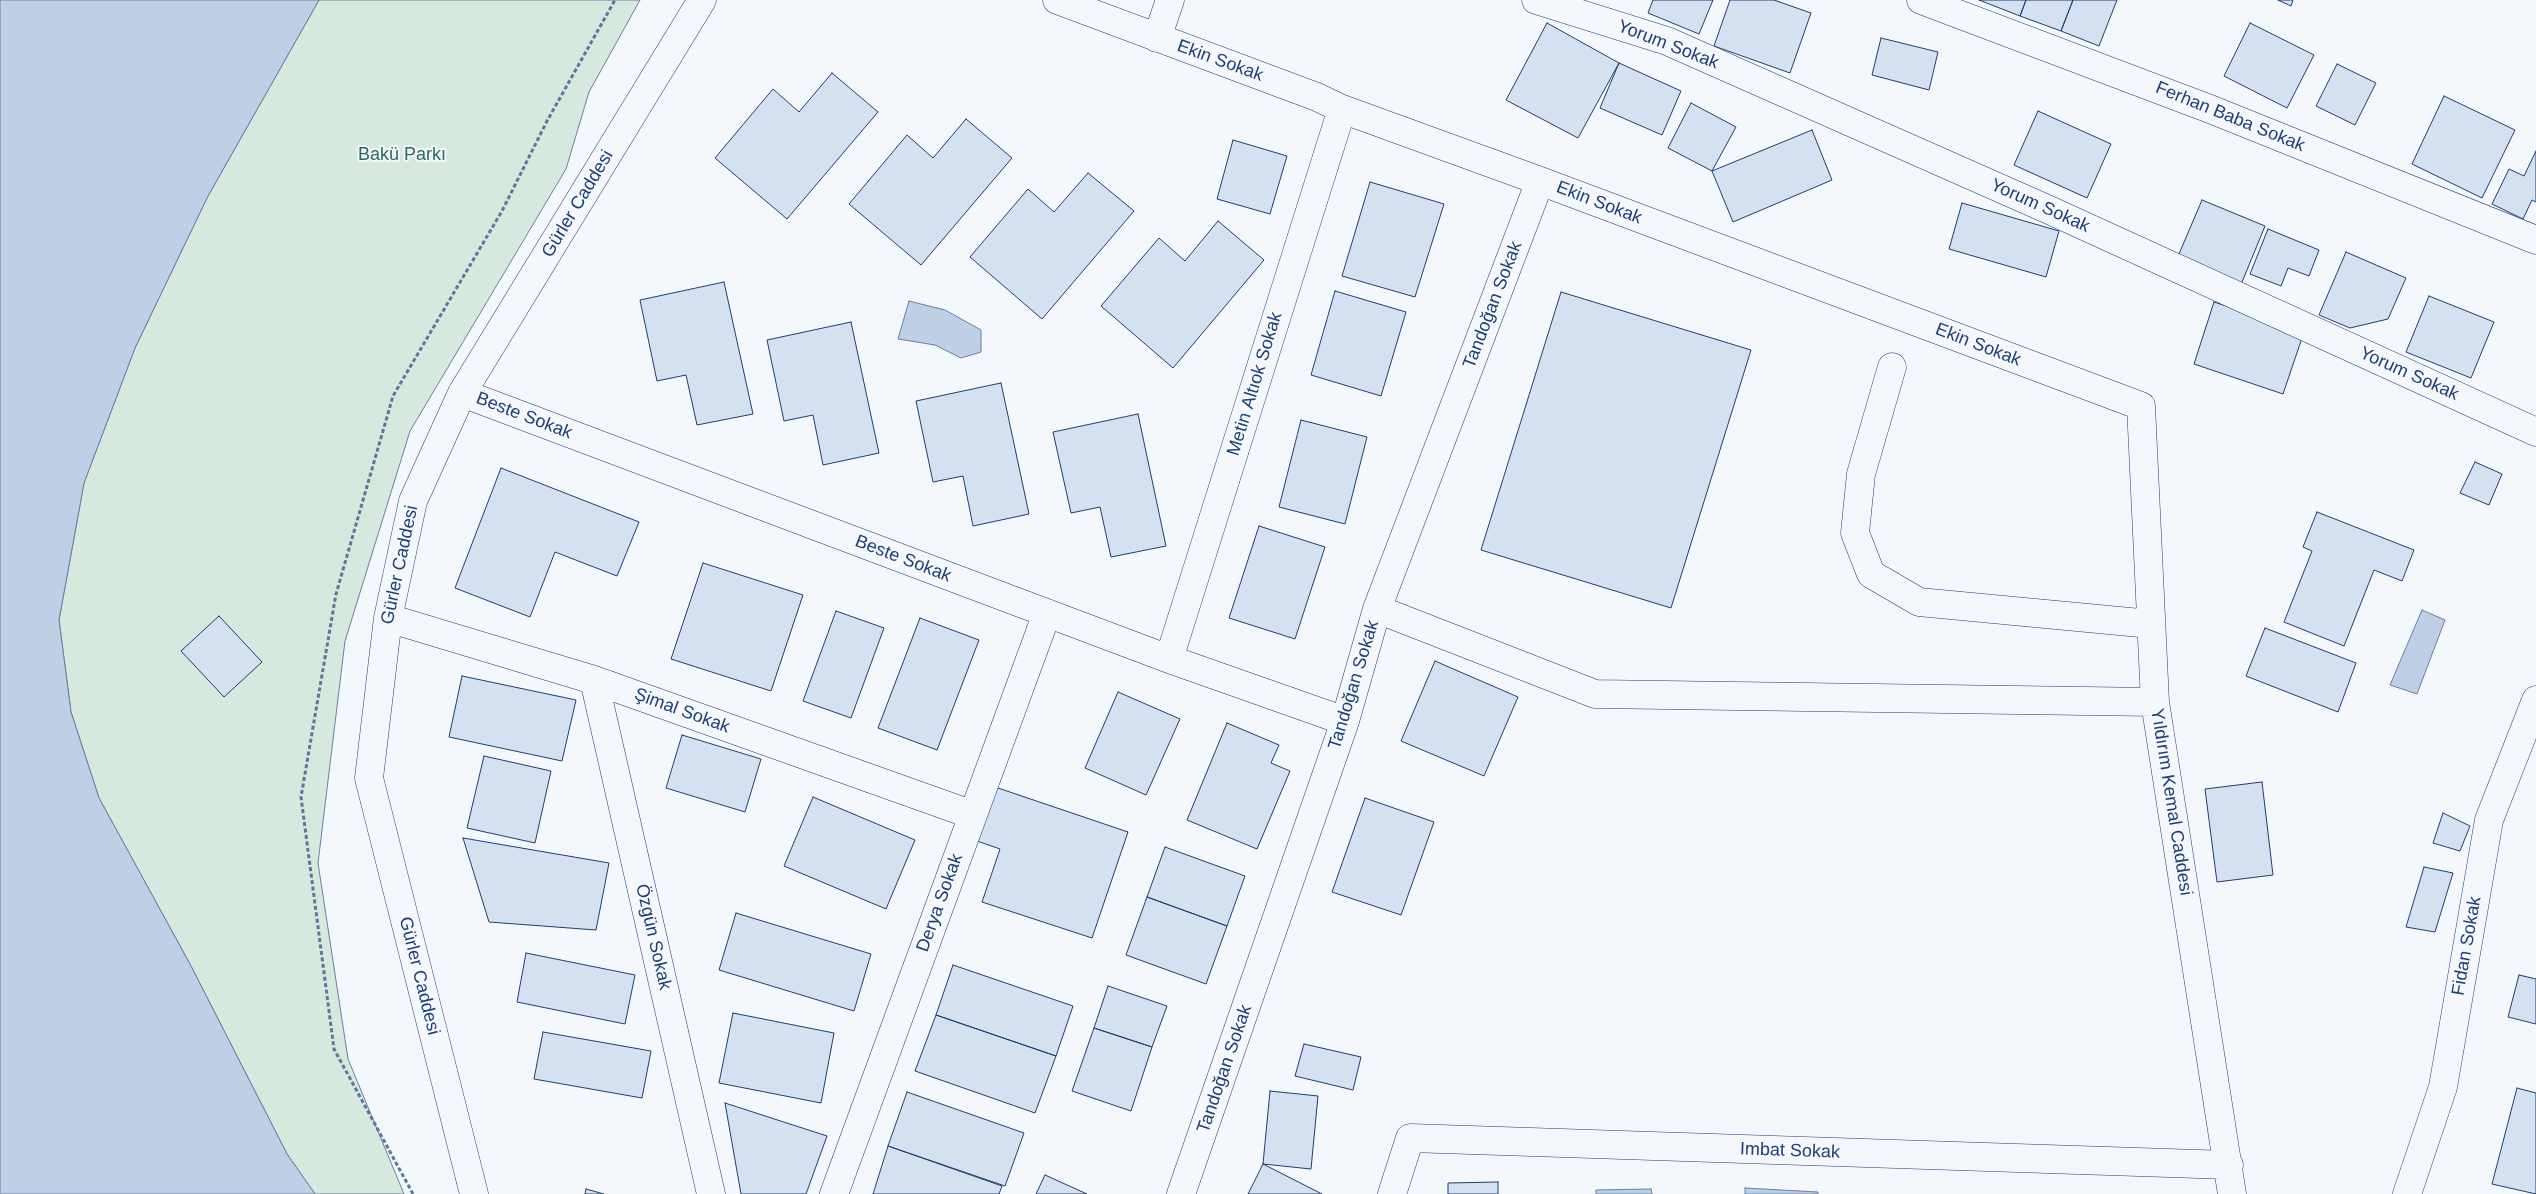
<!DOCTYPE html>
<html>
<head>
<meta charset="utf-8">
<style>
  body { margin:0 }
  canvas { display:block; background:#f4f7fb }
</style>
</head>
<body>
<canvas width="2536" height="1194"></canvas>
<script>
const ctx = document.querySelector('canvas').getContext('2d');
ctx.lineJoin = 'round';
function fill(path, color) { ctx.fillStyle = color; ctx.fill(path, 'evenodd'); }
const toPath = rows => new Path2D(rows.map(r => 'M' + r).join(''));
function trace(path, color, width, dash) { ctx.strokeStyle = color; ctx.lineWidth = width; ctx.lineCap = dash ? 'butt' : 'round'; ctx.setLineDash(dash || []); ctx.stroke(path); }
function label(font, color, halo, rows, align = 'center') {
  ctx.font = font + ' Arial,sans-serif'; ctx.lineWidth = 4; ctx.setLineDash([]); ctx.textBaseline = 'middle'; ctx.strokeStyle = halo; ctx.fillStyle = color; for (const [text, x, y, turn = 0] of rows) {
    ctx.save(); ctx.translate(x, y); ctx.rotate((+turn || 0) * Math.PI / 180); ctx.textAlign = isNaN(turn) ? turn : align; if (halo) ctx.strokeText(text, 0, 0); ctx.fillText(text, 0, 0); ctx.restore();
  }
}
const green = toPath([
  [319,0,640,0,589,92,566,169,410,431,345,641,318,863,348,1059,404,1194,315,1194,287,1154,191,966,99,798,71,712,59,620,84,483,135,348,208,196,319,0]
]);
fill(green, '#d7e8df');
trace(green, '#687fa3', 1);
const water = toPath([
  [0,0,319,0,208,196,135,348,84,483,59,620,71,712,99,798,191,966,287,1154,315,1194,0,1194,0,0],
  [909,301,945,310,981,330,981,352,961,358,935,345,898,339,909,301],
  [2422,610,2445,620,2417,694,2390,685,2422,610],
  [1745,1188,1818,1192,1818,1194,1745,1194,1745,1188],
  [1651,1189,1652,1194,1596,1194,1596,1190,1651,1189]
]);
fill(water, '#bed0e5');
trace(water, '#687fa3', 1);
const building = toPath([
  [1653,0,1713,0,1699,34,1648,13,1653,0],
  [1730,0,1774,0,1811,13,1790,73,1714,46,1730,0],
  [1979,0,2026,0,2020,16,1979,0],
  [2026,0,2073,0,2061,31,2020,16,2026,0],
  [2073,0,2117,0,2099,46,2061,31,2073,0],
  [2278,0,2293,0,2291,6,2278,0],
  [1547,23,1619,63,1578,138,1506,100,1547,23],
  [2250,23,2314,55,2287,108,2224,76,2250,23],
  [1881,38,1938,52,1929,90,1872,75,1881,38],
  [1619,63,1681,91,1662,135,1600,108,1619,63],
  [2337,64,2376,83,2355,125,2316,106,2337,64],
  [832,73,878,112,787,219,715,158,773,89,799,112,832,73],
  [2444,96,2515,130,2482,198,2412,164,2444,96],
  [1691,103,1736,127,1712,171,1668,148,1691,103],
  [2038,111,2111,144,2087,198,2014,165,2038,111],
  [966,119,1012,158,921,265,849,204,907,135,933,158,966,119],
  [1812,130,1832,180,1733,222,1712,171,1812,130],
  [1233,140,1287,156,1270,214,1217,199,1233,140],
  [2536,151,2536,202,2532,200,2523,219,2492,204,2509,169,2524,176,2536,151],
  [1088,173,1134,211,1042,319,970,257,1028,189,1054,212,1088,173],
  [1370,182,1444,204,1415,297,1342,276,1370,182],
  [2202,200,2265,226,2240,287,2176,261,2202,200],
  [1962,203,2059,231,2046,277,1949,249,1962,203],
  [1218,221,1264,260,1173,368,1101,306,1159,238,1185,261,1218,221],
  [2268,229,2319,250,2309,276,2288,268,2281,286,2250,274,2268,229],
  [2346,252,2406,278,2388,319,2350,328,2319,315,2346,252],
  [724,282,753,414,697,425,686,375,657,381,640,300,724,282],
  [1335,291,1406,312,1381,396,1311,375,1335,291],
  [1561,292,1751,350,1671,608,1481,550,1561,292],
  [2429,296,2494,322,2471,378,2406,352,2429,296],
  [2214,302,2304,332,2283,394,2194,364,2214,302],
  [851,322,879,453,823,465,813,415,784,421,767,340,851,322],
  [1001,383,1029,514,973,526,963,476,933,482,916,401,1001,383],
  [1138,414,1166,546,1111,557,1100,507,1071,513,1053,432,1138,414],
  [1301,420,1367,437,1345,524,1279,507,1301,420],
  [2475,462,2502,474,2489,505,2460,493,2475,462],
  [501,468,639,522,617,576,555,552,530,617,455,588,501,468],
  [2317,512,2414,550,2402,581,2374,570,2344,646,2284,622,2312,551,2303,547,2317,512],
  [1259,526,1325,547,1295,639,1229,618,1259,526],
  [703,563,803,595,771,691,671,659,703,563],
  [836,611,884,628,851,718,803,701,836,611],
  [219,616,262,662,224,697,181,651,219,616],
  [920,618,979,640,937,750,878,728,920,618],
  [2265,628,2356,663,2338,712,2246,676,2265,628],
  [1435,661,1518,697,1484,776,1401,741,1435,661],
  [462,676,576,700,562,761,449,737,462,676],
  [1118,692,1180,719,1146,795,1085,768,1118,692],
  [1227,723,1279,745,1271,763,1290,771,1257,849,1187,820,1227,723],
  [682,735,761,759,745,812,666,788,682,735],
  [484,756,551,771,535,843,467,828,484,756],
  [2262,782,2273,875,2217,882,2205,789,2262,782],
  [995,787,1128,832,1092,938,982,902,1000,849,977,841,995,787],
  [813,797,915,840,886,909,784,866,813,797],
  [1365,798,1434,822,1401,915,1332,892,1365,798],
  [2443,813,2470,826,2460,851,2433,843,2443,813],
  [463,838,609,863,596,930,489,922,463,838],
  [1165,847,1245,876,1227,926,1147,897,1165,847],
  [2424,867,2453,873,2435,932,2406,927,2424,867],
  [1147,897,1227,926,1206,984,1126,955,1147,897],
  [736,913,871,954,854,1011,719,970,736,913],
  [526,953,635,975,625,1024,517,1002,526,953],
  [953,965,1073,1006,1056,1056,936,1015,953,965],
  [2519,975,2536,979,2536,1024,2508,1017,2519,975],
  [1108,986,1167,1006,1152,1047,1094,1028,1108,986],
  [733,1013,834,1033,821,1103,719,1083,733,1013],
  [936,1015,1056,1056,1035,1113,915,1071,936,1015],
  [1094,1028,1152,1047,1131,1111,1072,1091,1094,1028],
  [543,1032,651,1051,642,1098,534,1079,543,1032],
  [1304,1044,1361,1057,1353,1090,1295,1076,1304,1044],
  [2517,1088,2536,1093,2536,1194,2492,1184,2517,1088],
  [1270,1091,1318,1096,1311,1169,1263,1164,1270,1091],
  [907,1092,1024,1133,1005,1186,888,1146,907,1092],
  [725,1103,827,1136,806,1194,741,1194,725,1103],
  [888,1146,1002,1186,999,1194,873,1194,888,1146],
  [1263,1164,1322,1194,1248,1194,1263,1164],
  [1045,1175,1087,1194,1036,1194,1045,1175],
  [1498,1182,1498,1194,1448,1194,1448,1183,1498,1182],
  [586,1189,604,1194,585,1194,586,1189]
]);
fill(building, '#d5e0f0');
trace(building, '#1d3f73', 1);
const minor = toPath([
  [1057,0,1317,97,1342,109,1540,181,2141,406,2155,702,2232,1194],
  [1536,0,1667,41,2047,209,2536,432],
  [1921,0,2210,109,2536,240],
  [1157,38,1170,0],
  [1892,367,1861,474,1855,533,1871,574,1919,602,2151,624],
  [462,393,1169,659,1345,721],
  [1377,609,1595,694,2155,702],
  [388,618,594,680,973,815],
  [1169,659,1342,109],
  [594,680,711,1194],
  [474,1194,369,778,388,618,413,501,462,393,702,0],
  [834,1194,1047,613],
  [1181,1194,1345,721,1377,609,1540,181],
  [1392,1194,1410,1138,2229,1165],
  [2407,1194,2443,1087,2489,820,2536,700]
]);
trace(minor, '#1d3f73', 29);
trace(toPath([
  [413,1194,334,1049,301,797,336,594,393,396,502,211,547,121,615,0]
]), '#5e769c', 3, [4, 2.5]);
trace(minor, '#f4f7fb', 28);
label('18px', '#1d3f73', '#f4f7fb', [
  ["Yorum Sokak",1668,45,21],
  ["Ekin Sokak",1220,61,20],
  ["Ferhan Baba Sokak",2230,117,22],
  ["Ekin Sokak",1599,203,21],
  ["Gürler Caddesi",578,204,-59],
  ["Yorum Sokak",2040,206,24],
  ["Tandoğan Sokak",1493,305,-69],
  ["Ekin Sokak",1978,345,21],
  ["Yorum Sokak",2409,374,24],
  ["Metin Altıok Sokak",1255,384,-73],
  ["Beste Sokak",524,416,21],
  ["Beste Sokak",903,559,21],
  ["Gürler Caddesi",400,565,-78],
  ["Tandoğan Sokak",1354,685,-73],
  ["Şimal Sokak",682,711,20],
  ["Yıldırım Kemal Caddesi",2171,802,81],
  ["Derya Sokak",940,903,-70],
  ["Özgün Sokak",653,937,77],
  ["Fidan Sokak",2467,946,-80],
  ["Gürler Caddesi",419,976,76],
  ["Tandoğan Sokak",1225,1069,-71],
  ["Imbat Sokak",1790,1151,2]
]);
label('18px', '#2c6c60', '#f4f7fb', [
  ["Bakü Parkı",402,155]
]);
</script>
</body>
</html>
